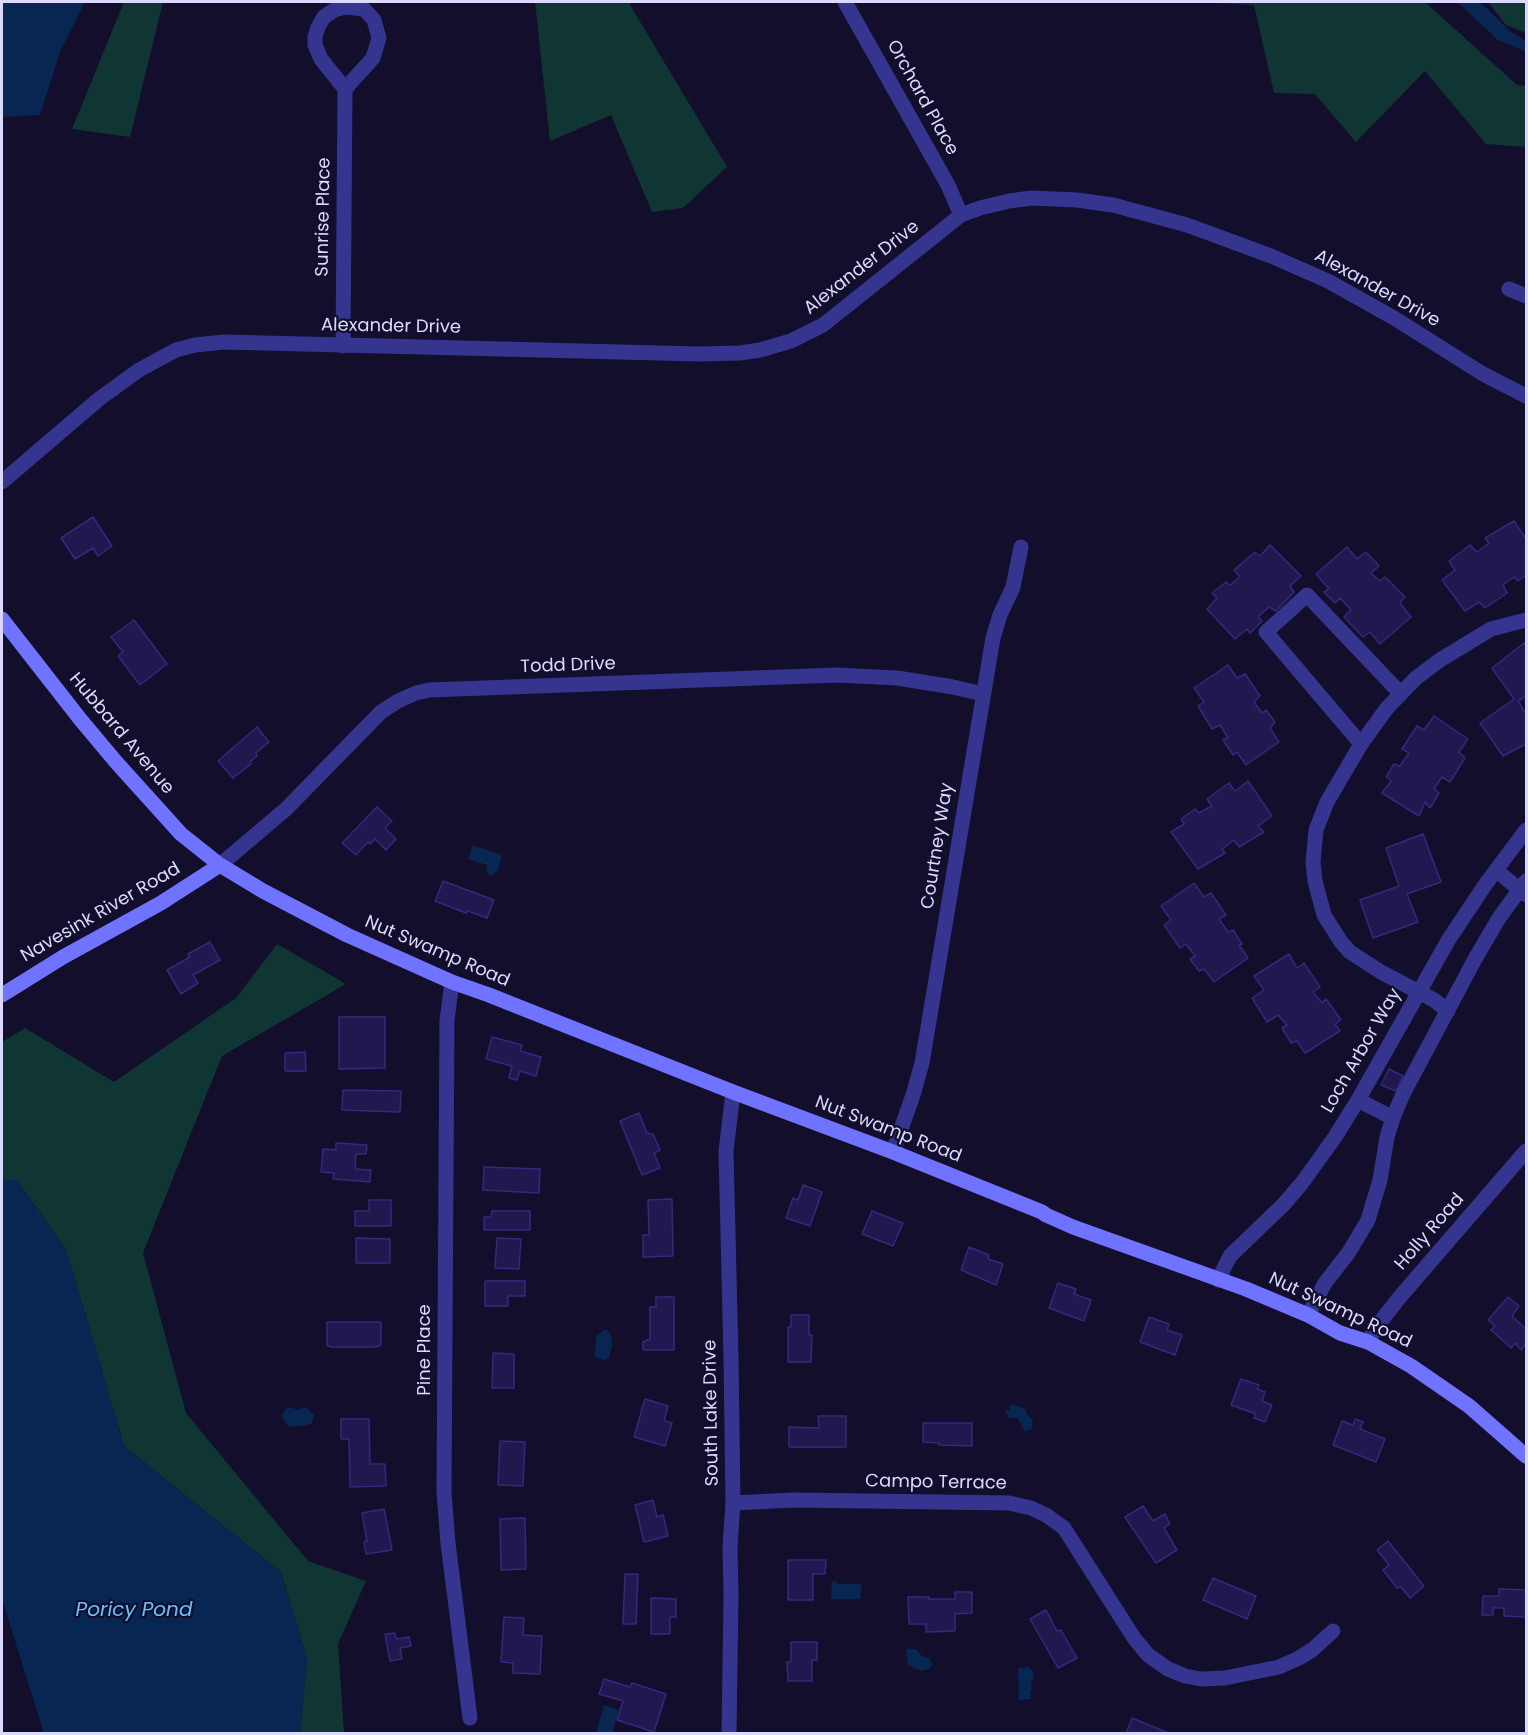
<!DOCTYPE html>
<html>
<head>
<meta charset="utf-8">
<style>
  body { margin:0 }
  #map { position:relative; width:1528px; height:1735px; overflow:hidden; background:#120e2c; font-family:Poppins,sans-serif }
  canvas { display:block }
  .frame { position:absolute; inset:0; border:3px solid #dbd9ff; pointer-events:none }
</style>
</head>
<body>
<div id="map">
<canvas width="1528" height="1735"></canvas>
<div class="frame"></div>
</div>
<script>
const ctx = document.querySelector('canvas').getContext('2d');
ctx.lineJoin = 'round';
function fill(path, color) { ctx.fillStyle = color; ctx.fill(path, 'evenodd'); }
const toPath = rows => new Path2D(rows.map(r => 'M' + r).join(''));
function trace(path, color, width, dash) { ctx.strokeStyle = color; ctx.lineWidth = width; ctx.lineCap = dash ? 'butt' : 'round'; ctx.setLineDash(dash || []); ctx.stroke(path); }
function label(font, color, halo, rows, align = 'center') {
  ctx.font = font + ' Poppins,sans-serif'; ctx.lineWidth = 4.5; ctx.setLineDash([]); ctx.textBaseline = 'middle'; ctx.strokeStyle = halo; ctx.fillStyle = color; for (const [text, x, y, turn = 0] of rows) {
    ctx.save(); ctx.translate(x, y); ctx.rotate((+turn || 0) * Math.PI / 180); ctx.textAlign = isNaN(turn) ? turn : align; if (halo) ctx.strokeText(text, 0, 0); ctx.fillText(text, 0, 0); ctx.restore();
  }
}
fill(toPath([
  [124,2,163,2,130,137,72,129],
  [535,2,630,2,630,5,727,167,683,208,652,212,611,115,550,141],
  [1198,2,1425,2,1517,85,1526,86,1526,147,1486,144,1425,71,1356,142,1315,94,1274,93,1254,5],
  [1488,2,1526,2,1526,33,1506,25],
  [277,944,346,984,222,1056,143,1253,186,1413,308,1561,366,1581,338,1644,344,1733,300,1733,307,1658,281,1572,124,1446,66,1249,17,1180,2,1180,2,1042,25,1028,114,1082,236,998]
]), '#103633');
fill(toPath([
  [2,2,85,2,60,52,40,115,2,117],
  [1457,2,1480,2,1511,32,1526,41,1526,52,1498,40],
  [473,845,502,855,497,873,494,873,492,876,488,874,488,872,486,871,487,865,468,859],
  [2,1180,17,1180,66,1249,124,1446,281,1572,307,1658,300,1733,44,1733,4,1606,2,1604],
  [606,1329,611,1335,612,1345,609,1358,605,1360,595,1357,596,1336],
  [1012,1405,1018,1406,1026,1410,1027,1415,1032,1419,1033,1424,1031,1430,1024,1431,1018,1418,1008,1418,1008,1415,1004,1414,1006,1410,1010,1410,1009,1406],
  [290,1407,297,1410,306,1407,314,1415,312,1422,309,1425,289,1427,282,1418,283,1413,286,1409],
  [832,1581,836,1581,838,1584,862,1584,860,1599,831,1599],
  [907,1649,916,1649,922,1656,929,1658,932,1665,929,1669,921,1671,908,1665,906,1654],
  [1028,1666,1034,1674,1031,1685,1032,1690,1030,1691,1031,1699,1019,1700,1018,1667,1023,1668],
  [604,1705,619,1710,612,1733,596,1733]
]), '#072652');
const building = toPath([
  [93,517,112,546,98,556,93,548,75,559,61,538,93,517],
  [1514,521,1526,539,1526,575,1518,581,1514,577,1503,585,1507,593,1485,608,1479,602,1465,611,1442,580,1455,570,1449,561,1470,545,1477,552,1489,543,1485,538,1514,521],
  [1270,545,1301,576,1290,586,1294,592,1276,611,1269,607,1258,617,1262,621,1250,633,1247,629,1235,639,1207,609,1217,598,1212,593,1226,582,1230,585,1240,577,1234,570,1255,552,1260,556,1270,545],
  [1347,547,1357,559,1366,552,1379,566,1371,573,1380,581,1385,577,1405,597,1400,603,1411,617,1380,644,1370,632,1363,637,1344,617,1351,610,1340,598,1335,603,1324,592,1329,589,1316,574,1347,547],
  [134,620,167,664,140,685,118,656,123,652,111,637,134,620],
  [1524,643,1526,646,1526,696,1518,701,1526,714,1526,744,1503,756,1480,723,1514,699,1492,668,1524,643],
  [1228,665,1237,678,1245,674,1260,696,1254,702,1262,713,1266,710,1275,722,1270,728,1279,742,1246,765,1237,752,1233,755,1223,740,1228,738,1220,725,1212,729,1198,706,1204,702,1194,688,1228,665],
  [1434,716,1468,739,1459,752,1465,758,1450,782,1442,777,1434,789,1439,793,1430,808,1425,802,1419,816,1382,793,1391,781,1386,777,1394,764,1400,766,1409,753,1402,749,1417,726,1424,730,1434,716],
  [257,727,269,742,256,753,257,756,250,762,251,764,233,778,218,761,257,727],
  [1248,781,1272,816,1258,826,1264,832,1239,847,1234,840,1222,849,1225,853,1198,869,1171,832,1184,824,1181,819,1195,809,1199,813,1212,806,1207,799,1229,783,1235,791,1248,781],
  [377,807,392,821,385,828,396,839,386,850,375,839,370,844,368,842,356,855,342,843,377,807],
  [1423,834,1441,882,1407,894,1418,922,1373,938,1360,900,1399,886,1386,848,1423,834],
  [443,881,494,900,487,918,468,911,466,913,435,901,443,881],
  [1194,883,1204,897,1211,893,1226,915,1219,919,1228,932,1233,930,1242,944,1239,945,1248,958,1214,982,1204,969,1199,971,1190,959,1195,956,1186,944,1180,948,1164,925,1171,920,1161,906,1194,883],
  [210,942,220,960,193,975,198,983,181,994,167,970,190,957,188,954,210,942],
  [1289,954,1297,968,1304,963,1320,987,1313,992,1322,1003,1326,999,1341,1020,1335,1024,1340,1031,1305,1053,1297,1041,1291,1043,1282,1028,1287,1025,1278,1015,1267,1022,1252,998,1264,990,1254,976,1289,954],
  [339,1017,385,1017,385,1068,339,1069,339,1017],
  [492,1037,522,1045,520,1051,541,1057,536,1076,520,1071,517,1080,509,1078,512,1066,486,1059,492,1037],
  [305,1052,306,1071,285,1071,285,1053,305,1052],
  [1389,1069,1403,1076,1396,1091,1381,1085,1389,1069],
  [343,1090,401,1091,400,1112,342,1110,343,1090],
  [639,1113,647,1133,653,1134,660,1150,654,1153,660,1168,642,1175,620,1121,639,1113],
  [336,1143,367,1145,366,1154,356,1154,355,1169,371,1170,370,1182,333,1179,334,1173,321,1172,323,1149,336,1150,336,1143],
  [484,1167,540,1169,539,1193,483,1190,484,1167],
  [803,1185,822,1192,810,1226,786,1218,793,1198,798,1200,803,1185],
  [672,1199,673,1256,643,1257,643,1235,649,1235,648,1200,672,1199],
  [369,1200,391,1200,391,1226,355,1226,355,1211,369,1211,369,1200],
  [492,1211,530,1211,530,1230,484,1230,484,1217,491,1217,492,1211],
  [872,1211,903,1223,893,1246,862,1234,872,1211],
  [356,1238,390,1239,390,1263,356,1263,356,1238],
  [497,1238,521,1239,519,1269,495,1268,497,1238],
  [969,1247,989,1255,988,1259,1003,1264,996,1285,961,1270,969,1247],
  [485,1281,525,1281,525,1296,508,1296,508,1306,485,1306,485,1281],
  [1058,1283,1076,1289,1074,1294,1091,1300,1084,1321,1049,1308,1058,1283],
  [656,1297,674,1297,674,1350,643,1350,643,1342,650,1339,650,1307,656,1307,656,1297],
  [1508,1297,1519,1306,1512,1316,1526,1329,1526,1343,1521,1350,1515,1343,1511,1348,1491,1330,1495,1326,1488,1320,1508,1297],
  [791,1315,809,1315,809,1335,812,1335,811,1362,788,1362,788,1327,791,1327,791,1315],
  [1149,1317,1169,1324,1167,1330,1182,1335,1175,1355,1140,1342,1149,1317],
  [327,1322,381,1322,381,1345,376,1347,331,1347,327,1345,327,1322],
  [493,1353,514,1354,514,1388,492,1388,493,1353],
  [1241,1379,1259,1385,1257,1389,1265,1392,1262,1401,1272,1405,1265,1422,1254,1418,1256,1414,1231,1405,1241,1379],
  [645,1399,668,1406,664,1421,672,1423,665,1446,634,1437,645,1399],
  [818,1416,846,1416,846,1447,789,1447,789,1427,819,1428,818,1416],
  [341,1419,369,1419,370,1464,385,1464,386,1486,350,1487,349,1439,341,1439,341,1419],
  [1355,1419,1363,1422,1360,1429,1385,1439,1376,1462,1333,1445,1342,1421,1353,1425,1355,1419],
  [923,1423,972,1423,972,1446,939,1445,939,1443,923,1442,923,1423],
  [500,1441,525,1442,523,1486,498,1485,500,1441],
  [653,1500,657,1517,663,1515,668,1536,644,1542,635,1505,653,1500],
  [1143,1506,1153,1521,1165,1514,1170,1524,1164,1528,1177,1550,1156,1563,1125,1517,1143,1506],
  [384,1509,392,1550,366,1554,364,1542,367,1541,362,1513,384,1509],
  [525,1518,526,1569,501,1570,500,1519,525,1518],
  [1388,1541,1424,1586,1410,1598,1401,1587,1397,1588,1383,1570,1389,1565,1377,1550,1388,1541],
  [788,1560,826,1560,825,1574,813,1574,813,1600,788,1600,788,1560],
  [625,1574,638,1574,636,1624,623,1624,625,1574],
  [1213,1578,1256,1596,1247,1619,1203,1600,1213,1578],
  [1499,1589,1526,1590,1526,1617,1504,1616,1504,1608,1493,1608,1493,1615,1482,1615,1483,1596,1499,1596,1499,1589],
  [955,1592,972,1592,972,1613,955,1614,955,1631,926,1632,926,1624,909,1624,908,1597,929,1597,928,1599,955,1599,955,1592],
  [651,1598,676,1599,676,1617,670,1617,670,1634,651,1634,651,1598],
  [1046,1610,1057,1631,1061,1630,1077,1658,1058,1668,1030,1619,1046,1610],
  [504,1617,524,1618,523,1635,542,1636,540,1674,513,1673,513,1663,501,1662,504,1617],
  [395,1633,396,1639,409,1637,411,1646,400,1648,402,1659,390,1661,385,1634,395,1633],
  [791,1642,817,1642,817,1660,812,1660,812,1681,788,1681,787,1662,791,1662,791,1642],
  [604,1679,630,1687,632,1683,666,1694,654,1732,617,1720,623,1701,599,1694,604,1679],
  [1132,1718,1171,1734,1126,1734,1132,1718]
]);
fill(building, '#21184f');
trace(building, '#35287d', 1.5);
trace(toPath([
  [845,2,948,185,961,215],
  [346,7,364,9,374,20,379,38,373,58,345,89,321,59,315,45,315,37,318,27,324,17,334,10,346,7],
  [1509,289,1526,296],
  [343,346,345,89],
  [2,482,99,399,139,370,176,350,195,345,224,342,699,354,740,353,760,350,791,341,823,325,961,215,980,208,1009,201,1032,198,1077,200,1113,205,1187,225,1271,256,1328,281,1394,318,1483,374,1526,396],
  [1361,744,1266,632,1307,595,1401,694],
  [220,865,286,809,381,712,398,701,416,693,429,690,837,675,897,678,953,687,983,694],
  [1496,870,1526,895],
  [452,982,447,1020,444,1492,448,1543,470,1718],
  [1448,1011,1434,1000,1381,972,1350,952,1341,942,1324,915,1315,881,1313,862,1316,830,1327,802,1361,744,1387,708,1416,678,1440,660,1491,629,1526,620],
  [1358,1100,1393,1118],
  [893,1152,913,1095,922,1063,993,638,1000,615,1013,587,1021,547],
  [1218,1280,1230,1256,1284,1204,1302,1183,1335,1137,1358,1100,1449,939,1485,885,1526,830],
  [1308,1315,1325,1283,1349,1252,1368,1220,1380,1180,1387,1137,1393,1118,1403,1094,1475,959,1499,918,1526,881],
  [1368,1342,1377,1326,1399,1298,1526,1151],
  [733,1503,793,1500,1009,1503,1031,1508,1046,1515,1064,1528,1134,1638,1148,1655,1168,1669,1185,1676,1201,1679,1225,1678,1279,1667,1299,1658,1312,1650,1333,1631],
  [729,1734,731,1595,730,1547,733,1503,731,1358,726,1151,733,1092]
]), '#35358f', 15);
trace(toPath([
  [2,619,80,719,116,762,181,834,220,865,263,891,347,935,452,982,489,995,733,1092,893,1152,1042,1212,1046,1215,1073,1227,1246,1289,1308,1315,1340,1333,1368,1342,1411,1366,1469,1406,1526,1456],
  [2,995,63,957,161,903,220,865]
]), '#7073ff', 15);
label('18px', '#dbd9ff', '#120e2c', [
  ["Orchard Place",922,98,61],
  ["Sunrise Place",324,217,-89],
  ["Alexander Drive",862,268,-38],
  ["Alexander Drive",1377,289,29],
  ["Alexander Drive",391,327,1],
  ["Todd Drive",568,666,-2],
  ["Hubbard Avenue",121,734,50],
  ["Courtney Way",938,846,-81],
  ["Navesink River Road",101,913,-30],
  ["Nut Swamp Road",437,952,23],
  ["Loch Arbor Way",1362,1051,-60],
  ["Nut Swamp Road",888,1130,21],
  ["Holly Road",1430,1232,-49],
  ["Nut Swamp Road",1340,1311,25],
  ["Pine Place",425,1350,-90],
  ["South Lake Drive",712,1413,-91],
  ["Campo Terrace",936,1483,1]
]);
label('italic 20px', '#67c0ff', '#120e2c', [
  ["Poricy Pond",134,1611]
]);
</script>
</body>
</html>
